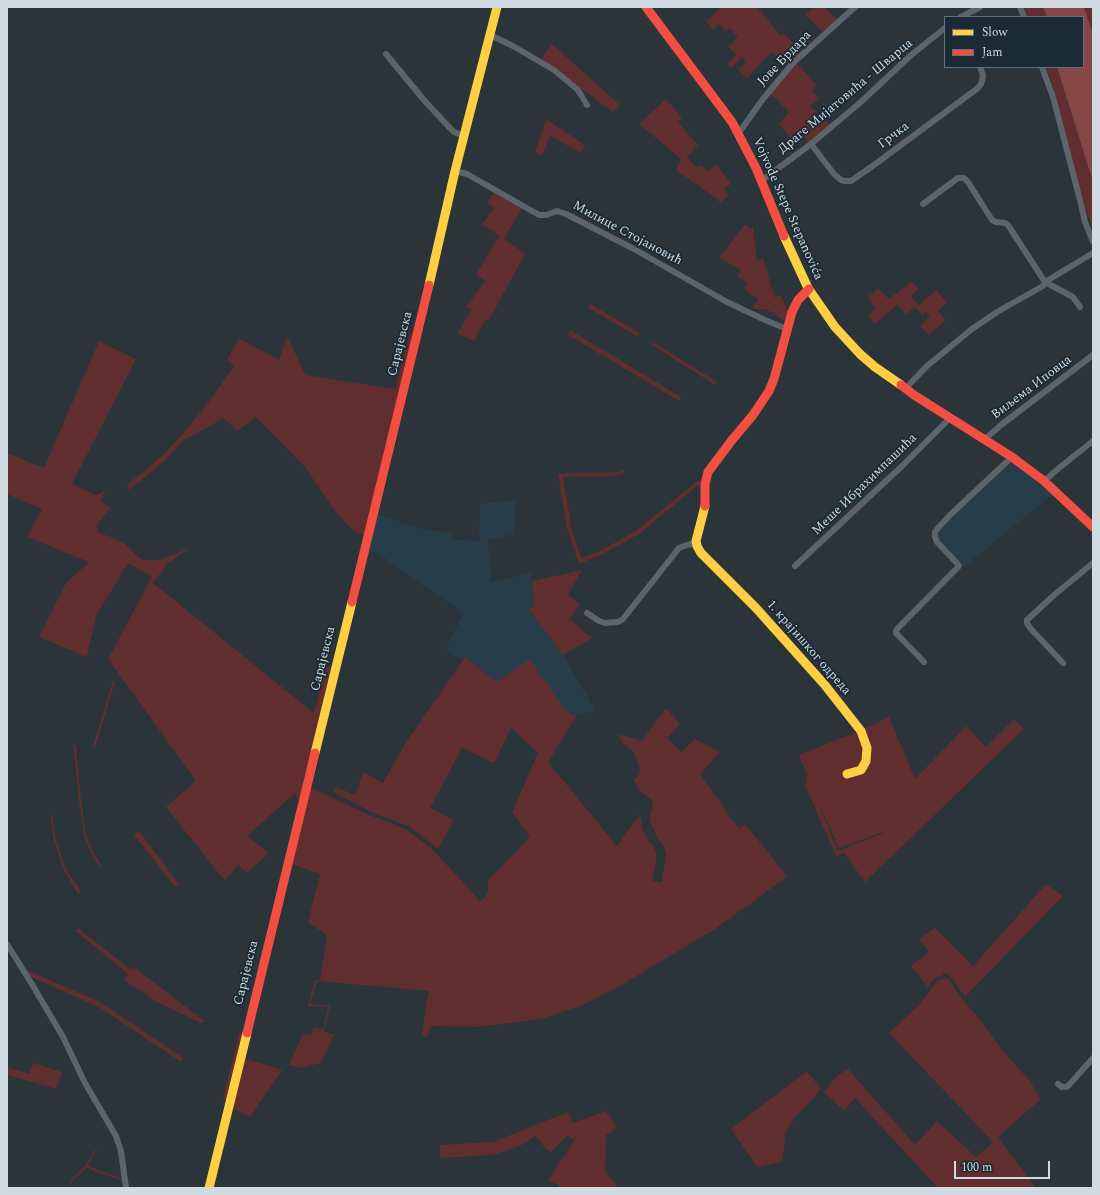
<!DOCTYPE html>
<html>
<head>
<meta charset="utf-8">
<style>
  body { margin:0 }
  #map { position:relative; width:1100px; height:1195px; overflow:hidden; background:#2a3439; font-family:Spectral,serif }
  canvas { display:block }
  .frame { position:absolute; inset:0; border:8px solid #cfdae1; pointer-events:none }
  .legend { position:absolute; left:944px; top:16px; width:140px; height:52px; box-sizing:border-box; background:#1a2b35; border:1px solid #62717a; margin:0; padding:5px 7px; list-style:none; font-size:12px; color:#cfdae1 }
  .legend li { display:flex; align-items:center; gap:8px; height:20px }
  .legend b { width:20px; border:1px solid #62717a }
  .scale { position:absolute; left:954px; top:1161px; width:96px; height:18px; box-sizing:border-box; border:2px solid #cfdae1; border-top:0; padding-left:5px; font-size:12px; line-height:14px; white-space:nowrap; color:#cfdae1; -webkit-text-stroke:3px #1a2b35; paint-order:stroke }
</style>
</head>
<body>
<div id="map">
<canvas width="1100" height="1195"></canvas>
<div class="frame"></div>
<ul class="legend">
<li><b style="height:5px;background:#ffcf43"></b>Slow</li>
<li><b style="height:5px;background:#f24e42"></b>Jam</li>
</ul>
<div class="scale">100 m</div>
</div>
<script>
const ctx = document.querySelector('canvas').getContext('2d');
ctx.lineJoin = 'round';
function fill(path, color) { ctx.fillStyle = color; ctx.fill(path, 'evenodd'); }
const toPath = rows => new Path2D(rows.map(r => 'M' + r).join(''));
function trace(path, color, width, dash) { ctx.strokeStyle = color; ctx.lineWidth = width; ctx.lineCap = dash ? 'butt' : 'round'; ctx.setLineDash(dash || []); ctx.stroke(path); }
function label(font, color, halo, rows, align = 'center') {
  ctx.font = font + ' Spectral,serif'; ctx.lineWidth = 3.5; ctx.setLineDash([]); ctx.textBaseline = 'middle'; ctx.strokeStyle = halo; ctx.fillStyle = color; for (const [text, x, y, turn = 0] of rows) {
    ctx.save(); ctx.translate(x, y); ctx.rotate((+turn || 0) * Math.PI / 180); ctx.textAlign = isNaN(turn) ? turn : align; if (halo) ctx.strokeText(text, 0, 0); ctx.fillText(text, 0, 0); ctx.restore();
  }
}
fill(toPath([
  [1013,462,1053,494,964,567,937,540,938,530],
  [516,500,514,534,488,540,491,582,531,573,534,607,528,608,563,655,596,711,577,715,572,715,562,706,497,682,466,657,463,661,445,649,464,613,418,582,379,554,372,551,367,555,377,514,423,529,451,533,451,539,479,541,480,504]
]), '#273d49');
fill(toPath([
  [722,7,757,7,781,36,784,34,804,54,796,63,817,85,812,91,819,99,810,106,830,125,808,143,800,130,791,138,779,124,789,112,770,93,789,66,772,52,747,78,738,69,746,62,742,58,731,68,727,64,736,55,728,46,738,37,729,28,725,32,719,24,713,30,706,21],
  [814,7,825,7,838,21,824,33,805,15],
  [1023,7,1043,7,1047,17,1027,17],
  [1084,7,1093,7,1093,34],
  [552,44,620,105,613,112,541,59],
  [1046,67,1057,67,1093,182,1093,232,1073,166,1052,83],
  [666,99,682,118,678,122,698,145,687,157,696,167,702,165,707,171,717,165,731,184,724,189,728,195,721,203,710,194,676,170,681,159,639,124],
  [546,119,585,145,581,153,550,136,542,156,535,153],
  [495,192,522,209,504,238,525,254,489,320,486,319,474,341,457,334,471,310,466,307,485,281,476,274,499,236,482,224,494,208,487,203],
  [745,224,751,229,753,226,757,260,763,258,775,298,780,295,791,316,789,320,785,321,766,309,752,309,758,299,744,289,748,283,738,277,741,270,719,258],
  [911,282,919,289,910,296,919,305,936,290,947,302,938,311,946,320,929,335,920,326,930,316,926,312,922,315,915,307,906,314,897,305,875,324,868,316,876,308,868,297,878,288,889,299],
  [590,304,640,333,638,337,589,308],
  [570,330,681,397,679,401,568,335],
  [410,333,414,333,364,535,360,534,354,531,345,522,335,511,305,467,256,417,237,431,224,418,184,440,165,461,129,490,127,485,162,456,180,437,208,403,234,366,227,360,239,338,279,360,287,335,305,375,395,389],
  [99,341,136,359,72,484,96,495,106,490,100,501,111,508,105,514,98,524,97,532,111,537,125,544,136,555,143,560,159,560,190,548,168,563,153,583,314,713,326,666,331,668,299,804,295,793,247,836,269,853,247,873,238,865,225,881,166,807,196,781,108,659,152,577,128,563,96,616,87,657,39,637,66,583,89,562,27,537,42,509,7,494,7,453,44,468],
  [653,342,717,382,715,385,652,345],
  [624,469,624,473,620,475,594,477,563,477,571,526,581,558,600,551,636,531,695,483,700,480,702,482,639,534,603,554,579,564,567,528,558,474,618,472],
  [582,570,568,595,580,604,570,619,592,638,563,655,528,608,534,607,532,581],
  [465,657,497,682,530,659,562,706,572,715,577,715,548,762,617,846,640,814,643,829,648,840,654,847,656,853,656,862,652,881,662,882,666,854,664,847,658,839,652,826,650,817,653,804,651,799,639,790,634,780,641,772,634,752,621,742,619,734,642,741,666,708,680,724,667,738,681,752,695,739,720,752,700,774,739,829,745,824,787,876,754,901,715,929,618,987,583,1005,541,1019,477,1027,431,1026,427,1037,422,1037,426,1006,429,991,317,981,310,1004,330,1006,324,1032,334,1034,321,1063,302,1068,289,1065,303,1034,312,1035,313,1028,323,1029,328,1007,308,1006,315,980,320,980,327,935,308,922,320,874,291,864,310,787,369,815,389,822,407,830,432,849,481,902,488,892,532,920,488,892,488,880,530,837,512,812,538,753,511,728,494,763,462,748,430,808,454,820,438,849,410,827,371,812,333,792,336,787,355,795,363,772,383,783,405,744],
  [113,681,115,682,95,747,93,746],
  [889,717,915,779,966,726,986,747,1014,719,1024,729,865,882,844,853,836,856,805,785,807,775,799,755,862,730],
  [815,795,839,848,903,825,838,851],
  [73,745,76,745,81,800,86,835,93,852,101,865,99,866,91,854,84,835,79,800],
  [50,815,52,815,56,840,66,869,81,892,78,894,64,870,54,841],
  [139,831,179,884,175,887,134,835],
  [1046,884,1063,896,965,997,952,978,948,975,943,972,943,975,935,978,928,987,911,966,929,952,919,939,935,928,973,966],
  [78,928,131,970,134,967,204,1021,201,1023,157,1002,124,980,128,974,76,931],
  [24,969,100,1002,184,1058,181,1062,99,1007,29,976],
  [946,978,950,980,958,994,978,1017,1002,1050,1029,1080,1041,1099,998,1137,1036,1188,938,1188,855,1098,844,1111,824,1092,837,1076,848,1069,915,1145,937,1121,976,1157,993,1142,889,1033,919,1005,937,981,941,979],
  [239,1033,243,1034,227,1100,223,1098],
  [244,1058,282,1070,250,1117,232,1108],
  [33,1063,62,1072,57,1089,7,1075,7,1067,29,1074],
  [807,1071,821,1089,815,1097,796,1116,786,1132,782,1162,757,1167,731,1129],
  [606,1111,617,1128,606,1135,605,1171,619,1188,558,1188,559,1185,548,1181,574,1140,567,1136,551,1152,545,1148,536,1136,520,1146,492,1155,440,1158,440,1145,493,1142,568,1112,573,1123],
  [97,1147,98,1147,88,1165,93,1168,123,1179,124,1181,92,1170,87,1167,73,1180,68,1188,67,1188,72,1179,86,1165]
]), '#602e2e');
fill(toPath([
  [1043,7,1084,7,1093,34,1093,182,1057,67,1083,67,1083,17,1047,17]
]), '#854746');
trace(toPath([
  [1020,7,1024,17],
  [961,17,980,7],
  [490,35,513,46,554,70,578,90,587,105],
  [386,54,423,99,449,127,454,132,465,136],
  [1042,67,1053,97,1080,200,1085,222,1093,242],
  [738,134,763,99,793,63,855,7],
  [811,144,834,174,841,180,845,181,851,181,874,165,978,88,981,84,982,81,983,75,980,67],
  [455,171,467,174,539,215,546,215,557,211,566,214,634,249,727,302,765,320,787,329],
  [761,181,811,144,862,101,910,56,945,28],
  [1045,282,1093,253],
  [1045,282,1073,297,1080,307],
  [905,389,927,366,972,329,997,312,1043,286,1045,282,1008,225,1005,223,996,222,992,220,968,182,964,178,958,178,923,204],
  [985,439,1001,425,1093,355],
  [1044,481,1059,468,1093,441],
  [795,566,901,467,950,418],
  [587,613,599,621,605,623,618,622,623,619,679,548,687,545,696,543],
  [924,662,896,633,896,631,898,628,959,566,955,561,937,542,935,537,935,532,938,528,950,515,1012,457],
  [1063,663,1030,628,1027,623,1027,620,1053,596,1093,563],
  [7,944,33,986,63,1037,85,1083,116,1136,121,1151,126,1188],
  [1058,1084,1062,1087,1066,1087,1069,1085,1093,1058]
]), '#5b646a', 6);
trace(toPath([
  [784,236,808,288,835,327,860,354,875,367,901,385],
  [429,285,455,171,497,7],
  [705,506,696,541,697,546,701,553,756,608,824,684,861,731,867,748,866,761,861,770,847,774],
  [315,753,352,602],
  [209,1188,247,1033]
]), '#ffcf43', 9);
trace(toPath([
  [646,7,732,122,756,168,784,236],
  [901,385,914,395,1012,457,1044,481,1093,527],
  [705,506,705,484,708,472,732,440,753,415,769,391,774,379,792,312,798,300,809,289],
  [352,602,429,285],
  [247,1033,315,753]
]), '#f24e42', 9);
label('13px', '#cfdae1', '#1a2b35', [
  ["Јове Брдара",785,59,-46],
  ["Драге Мијатовића - Шварца",846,97,-40],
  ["Грчка",894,136,-37],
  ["Vojvode Stepe Stepanovića",787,209,66],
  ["Милице Стојановић",627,234,28],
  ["Сарајевска",401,344,-76],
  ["Виљема Иповца",1032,388,-37],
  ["Меше Ибрахимпашића",865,485,-44],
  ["1. крајишког одреда",808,648,49],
  ["Сарајевска",324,659,-76],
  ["Сарајевска",247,973,-76]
]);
</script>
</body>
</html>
